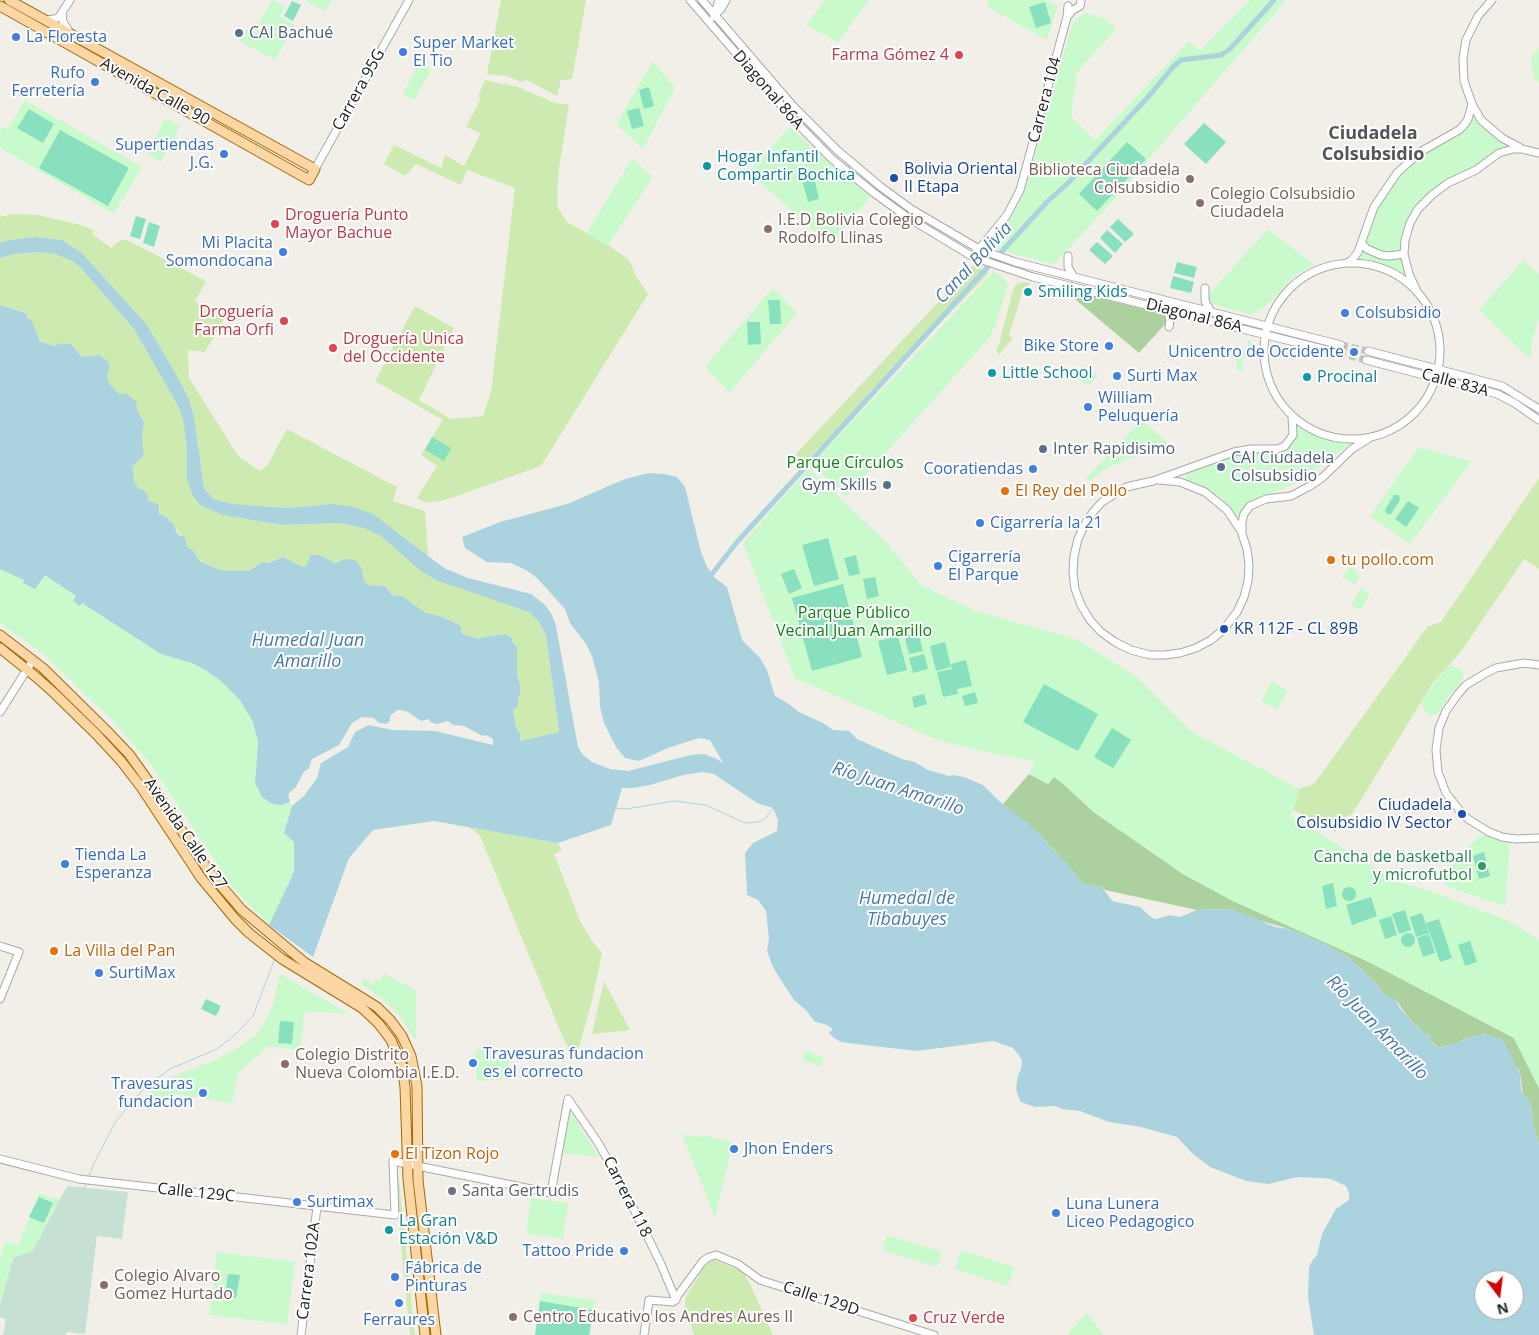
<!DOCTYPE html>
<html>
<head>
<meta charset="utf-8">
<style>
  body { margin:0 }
  #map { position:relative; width:1539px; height:1335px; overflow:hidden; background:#f2efe9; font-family:"Open Sans",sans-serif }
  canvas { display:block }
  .north { position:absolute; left:1474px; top:1270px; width:50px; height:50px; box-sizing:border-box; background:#fff; border:1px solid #a7a7a7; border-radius:50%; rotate:165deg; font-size:14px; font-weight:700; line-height:20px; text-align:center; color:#222 }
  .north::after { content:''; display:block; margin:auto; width:18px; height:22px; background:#d40000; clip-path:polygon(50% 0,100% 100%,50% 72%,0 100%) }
</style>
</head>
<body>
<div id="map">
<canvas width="1539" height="1335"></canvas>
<div class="north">N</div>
</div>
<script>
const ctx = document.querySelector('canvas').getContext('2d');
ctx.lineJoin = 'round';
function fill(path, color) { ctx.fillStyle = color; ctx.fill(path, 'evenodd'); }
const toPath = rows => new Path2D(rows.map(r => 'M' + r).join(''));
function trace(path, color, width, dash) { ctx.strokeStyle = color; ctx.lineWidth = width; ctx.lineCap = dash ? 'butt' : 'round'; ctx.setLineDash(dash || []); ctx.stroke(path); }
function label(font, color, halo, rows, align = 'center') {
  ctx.font = font + ' "Open Sans",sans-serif'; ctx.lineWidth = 4; ctx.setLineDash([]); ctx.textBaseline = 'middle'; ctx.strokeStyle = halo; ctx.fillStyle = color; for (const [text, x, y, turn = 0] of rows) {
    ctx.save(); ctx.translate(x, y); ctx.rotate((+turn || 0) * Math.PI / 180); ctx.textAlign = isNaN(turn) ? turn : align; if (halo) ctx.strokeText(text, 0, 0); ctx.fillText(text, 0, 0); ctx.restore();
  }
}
fill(toPath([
  [501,0,586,0,572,79,561,80,557,96,527,80,522,82,506,76,487,74],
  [485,80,518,87,555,103,569,105,559,168,557,194,558,208,567,222,608,245,629,260,637,278,648,294,541,466,454,497,441,501,427,503,417,498,437,466,421,455,443,420,375,381,415,306,454,328,419,400,451,419,483,416,491,392,515,188,467,170,461,185,416,164,405,176,384,164,394,145,441,168,445,155,464,166,481,133,466,127,481,98,478,96],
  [12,214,38,215,80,225,94,230,92,234,111,248,117,242,125,239,206,281,195,302,219,314,224,319,205,352,188,350,189,378,239,457,260,471,268,464,287,429,397,487,393,501,425,511,428,556,409,541,332,504,288,508,233,504,213,499,204,488,194,417,189,399,147,325,82,253,62,240,36,237,9,240,0,243,0,217],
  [38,252,55,254,72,261,80,267,134,329,177,404,183,419,187,450,188,479,223,515,282,525,339,523,364,528,381,536,418,569,529,612,539,622,546,636,559,732,519,741,519,730,515,725,515,720,513,712,517,704,520,686,517,672,517,647,506,634,483,637,478,639,463,634,459,625,440,616,426,613,402,596,392,595,385,586,367,585,363,577,362,569,339,560,335,563,311,555,306,566,302,567,283,557,257,566,251,570,236,571,220,570,198,559,192,549,188,548,184,536,181,536,171,522,160,515,159,512,160,507,148,500,142,489,138,488,133,479,132,467,144,455,142,438,144,422,129,395,118,393,109,383,107,376,110,366,108,361,98,355,82,357,68,343,61,343,54,346,40,340,34,327,27,318,25,312,0,305,0,258,15,254],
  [974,264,989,273,806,461,795,455],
  [1026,282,1031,283,1023,291,1009,335,1013,338,999,355,996,350,999,344,1014,287,1018,283],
  [1539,478,1539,569,1524,559,1460,653,1433,683,1352,814,1343,818,1335,832,1293,810,1299,789,1314,784,1428,626,1441,622],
  [468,827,558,843,562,850,554,854,560,869,580,921,592,941,602,953,592,1001,578,1051,572,1052,569,1049,563,1038,480,836,475,831],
  [604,981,630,1030,592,1034],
  [396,1172,398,1172,415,1335,410,1335,399,1226],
  [713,1260,739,1270,745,1275,751,1286,773,1335,694,1335,685,1308,685,1298,705,1266]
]), '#cdebb0');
fill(toPath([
  [1063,289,1164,314,1167,322,1139,353],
  [1029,774,1048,784,1054,777,1061,782,1095,813,1183,874,1233,901,1369,962,1514,1038,1539,1088,1539,1144,1534,1128,1531,1107,1527,1098,1523,1094,1521,1079,1519,1070,1513,1063,1503,1040,1484,1034,1464,1039,1458,1043,1438,1048,1408,1017,1396,1000,1390,998,1384,993,1374,981,1348,957,1324,944,1289,929,1254,919,1232,909,1197,910,1105,890,1102,887,1083,884,1057,853,1048,845,1041,836,1003,804]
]), '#add19e');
fill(toPath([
  [67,1186,128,1192,122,1239,97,1236,85,1334,67,1332,66,1335,3,1335,6,1319,0,1317,0,1305,13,1258,46,1226]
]), '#c6e0d4');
fill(toPath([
  [272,0,285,6,280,17,294,25,275,60,239,41,245,30,253,34],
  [305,0,332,0,325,11],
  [825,0,869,0,838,42,806,25],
  [989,0,1046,0,1058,6,1047,40,986,6],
  [1250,0,1286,0,1110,204,1054,264,994,249,988,246,1012,216,1021,200,1028,178,1072,25,1080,16,1087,13,1105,19,1116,29,1077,72,1071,117,1095,141,1189,41,1200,51],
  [1539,48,1539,82,1534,79,1531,57],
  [653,61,675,88,643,149,616,124],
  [419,64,431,70,414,100,403,94],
  [25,100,142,167,114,214,0,148,0,130,2,127,7,130],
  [1474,114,1485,128,1496,139,1507,145,1494,152,1474,166,1439,186,1424,198,1408,217,1405,225,1401,251,1402,262,1410,282,1399,274,1381,265,1365,261,1355,262,1362,255,1372,218,1383,196,1394,183,1406,169,1418,159,1467,127],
  [166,118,180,126,161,162,147,154],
  [790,127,836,169,871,196,830,245,749,172],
  [632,159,653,177,608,245,586,234],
  [1268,229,1314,265,1295,275,1265,307,1251,314,1214,305,1209,301,1208,297,1210,293],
  [1523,260,1539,274,1539,318,1532,341,1531,360,1479,310],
  [994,271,1008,283,998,318,990,337,846,497,812,464],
  [773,288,797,313,730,392,727,390,707,369,706,365],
  [1247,339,1251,341,1256,348,1256,354,1251,353,1242,357,1243,369,1242,371,1240,371,1237,369,1236,360,1230,357,1224,358,1218,354,1219,347,1240,352,1246,350,1248,346],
  [1085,365,1098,376,1088,387,1075,375],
  [1142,420,1175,449,1176,454,1154,454,1133,457,1107,468,1089,481,1085,479],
  [1298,425,1327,439,1351,443,1301,481,1250,502,1237,517,1221,498,1202,487,1186,480,1186,471,1246,453,1256,451,1274,454,1282,452,1287,448,1294,441],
  [1419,447,1471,462,1410,544,1370,516],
  [809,468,887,543,921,585,975,611,1079,640,1138,678,1192,732,1299,789,1291,816,1396,881,1435,893,1509,921,1539,940,1539,1088,1514,1038,1369,962,1233,901,1183,874,1095,813,1061,782,1054,777,1048,784,1029,774,1035,761,986,752,940,741,795,678,743,543],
  [1351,566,1360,576,1355,584,1342,577],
  [0,569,25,580,23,582,45,575,76,596,80,606,82,603,161,654,183,660,211,673,229,688,240,700,253,722,258,737,255,783,262,797,272,804,280,805,290,802,292,806,294,872,269,925,234,889,149,762,112,720,42,653,0,623],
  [1361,588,1370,594,1361,610,1351,605],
  [1450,666,1457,667,1462,670,1463,677,1462,682,1449,695,1440,711,1435,715,1429,715,1424,710,1422,705,1424,698,1443,671],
  [1272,681,1288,691,1277,709,1261,701],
  [1485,835,1510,844,1505,906,1450,888,1445,884,1444,879,1445,874,1477,838],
  [384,973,416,991,416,1041,402,1019,394,1010,380,997,361,984,364,978,373,984,376,979,380,981],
  [280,974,349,1014,305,1011,300,1050,268,1046,238,1073,232,1103,175,1094,142,1110,136,1107,150,1092,171,1077,216,1060,238,1048,258,1033,273,1005],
  [508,1048,510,1079,477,1081,475,1050],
  [806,1051,824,1058,821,1067,802,1060],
  [570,1111,599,1157,560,1153],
  [682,1134,702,1137,703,1135,733,1142,715,1217],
  [39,1193,56,1199,60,1199,33,1251,13,1258,0,1305,0,1257,5,1242,19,1245],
  [531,1198,568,1203,563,1239,526,1233],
  [887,1235,942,1252,937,1267,882,1250],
  [961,1250,1014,1267,1008,1286,955,1269],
  [217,1252,295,1262,287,1324,209,1315],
  [541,1293,595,1300,590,1335,535,1335],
  [1087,1313,1104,1335,1068,1335,1067,1334]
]), '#c8facc');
fill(toPath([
  [292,1,301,5,293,21,284,16],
  [1045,2,1051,23,1036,28,1029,7],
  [649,87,654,106,644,109,639,90],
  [639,108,644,126,632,129,627,111],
  [29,109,54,124,43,143,17,128],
  [1204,123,1226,142,1206,164,1184,144],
  [60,130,129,168,108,206,39,168],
  [1127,142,1146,159,1097,211,1079,194],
  [814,177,819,199,808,202,802,179],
  [136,216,146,219,140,239,130,236],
  [1118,219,1134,234,1125,242,1110,227],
  [149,222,160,226,154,247,143,243],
  [1107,230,1123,244,1115,253,1100,238],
  [1097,242,1113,256,1105,264,1089,250],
  [1177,262,1197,267,1194,278,1174,273],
  [1173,276,1194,282,1191,293,1170,288],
  [768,300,780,300,781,324,770,324],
  [747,322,760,322,761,344,748,345],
  [432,437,451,448,444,461,425,450],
  [1394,495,1399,495,1400,500,1391,514,1387,514,1385,510],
  [1408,501,1419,508,1406,527,1395,519],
  [828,538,839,579,814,586,802,545],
  [856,555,860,574,849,576,844,558],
  [794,569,802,588,789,594,781,574],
  [875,577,879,596,867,599,863,579],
  [843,584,862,657,812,671,792,598],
  [918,632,923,651,909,654,904,635],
  [898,636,907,670,887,675,878,641],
  [945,642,951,667,936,671,930,646],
  [924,654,928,669,913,673,909,658],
  [966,660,972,686,957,689,958,694,943,697,937,672,952,669,951,664],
  [1044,684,1098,714,1078,751,1023,722],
  [975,692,978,703,965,706,962,696],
  [924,694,927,704,914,708,912,697],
  [1112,728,1131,740,1113,768,1094,757],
  [1484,852,1490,876,1479,879,1473,856],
  [1333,883,1337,906,1326,909,1322,886],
  '1342 894a7 7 0 1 1 14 0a7 7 0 1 1-14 0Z',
  [1371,897,1377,916,1352,925,1346,905],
  [1405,910,1411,930,1399,934,1392,914],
  [1422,913,1429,933,1416,937,1410,917],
  [1391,916,1397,935,1385,939,1379,920],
  [1439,919,1452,958,1440,962,1426,923],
  '1401 940a7 7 0 1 1 14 0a7 7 0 1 1-14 0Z',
  [1429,934,1435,953,1423,957,1417,938],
  [1470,941,1477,962,1465,966,1458,945],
  [206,999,221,1006,216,1016,201,1009],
  [280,1021,294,1022,292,1044,278,1043],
  [39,1197,53,1203,44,1223,29,1217],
  [228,1274,240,1275,236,1298,225,1297],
  [540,1301,593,1310,589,1335,535,1335]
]), '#88e0be');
fill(toPath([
  [36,237,62,240,82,253,147,325,177,376,189,399,194,417,204,488,213,499,233,504,288,508,332,504,354,507,373,514,444,568,468,578,531,594,544,604,551,613,556,626,578,747,583,755,592,762,610,769,628,771,691,755,704,754,715,758,723,763,710,740,699,738,668,748,639,761,625,758,616,747,604,723,600,707,599,682,592,656,586,644,570,623,565,609,537,578,526,570,511,563,487,562,465,548,462,537,500,522,567,504,625,479,649,473,664,474,677,477,685,487,701,552,707,567,715,578,727,587,742,640,760,658,767,670,775,696,789,704,799,712,823,723,833,730,849,731,857,739,902,759,915,762,928,770,949,776,953,775,964,777,983,785,999,801,1024,820,1041,836,1048,845,1057,853,1083,884,1102,887,1112,901,1140,907,1152,918,1157,919,1170,915,1180,917,1197,910,1232,909,1275,927,1289,929,1324,944,1348,957,1374,981,1384,993,1390,998,1396,1000,1399,1007,1419,1029,1424,1033,1431,1034,1431,1042,1438,1048,1458,1043,1464,1039,1484,1034,1503,1040,1520,1074,1521,1089,1523,1094,1530,1102,1534,1128,1539,1144,1539,1335,1314,1335,1308,1297,1309,1268,1312,1261,1317,1255,1322,1234,1332,1216,1336,1209,1349,1200,1349,1193,1346,1186,1331,1179,1322,1178,1298,1177,1268,1184,1246,1181,1210,1167,1193,1154,1177,1137,1141,1127,1109,1122,1080,1111,1062,1109,1056,1106,1035,1107,1021,1102,1018,1096,1016,1089,1018,1075,1021,1069,1022,1061,1019,1055,1013,1048,993,1041,917,1051,856,1044,841,1042,834,1038,829,1033,833,1029,825,1024,815,1022,806,1010,794,1000,779,977,772,965,767,950,769,939,766,911,758,900,747,895,745,853,753,843,777,831,778,820,773,808,757,803,714,774,703,772,683,775,650,785,633,788,622,788,611,825,558,843,434,821,373,830,349,858,313,957,269,925,294,872,294,842,284,833,292,806,304,796,317,778,321,763,348,747,355,732,369,725,393,730,435,731,493,745,493,739,486,735,484,736,481,735,464,726,453,725,448,721,437,724,430,722,429,719,421,721,408,712,401,710,397,710,390,716,390,721,386,724,379,723,374,718,362,717,352,723,339,745,312,759,309,768,303,773,296,787,288,794,290,802,280,805,272,804,262,797,255,783,258,742,253,722,240,700,221,681,207,671,192,663,161,654,82,603,80,606,73,601,76,596,45,575,35,589,23,583,24,580,0,569,0,305,26,313,27,318,32,321,40,341,54,346,61,343,71,344,82,357,99,355,108,361,110,366,107,376,109,383,118,393,127,394,136,401,137,410,144,422,142,438,144,455,132,467,134,477,133,479,138,488,142,489,148,496,148,500,159,505,159,514,168,518,169,521,173,523,177,533,180,536,184,536,188,548,192,549,200,561,220,570,236,571,251,570,262,562,268,563,283,557,302,567,306,566,311,555,319,555,335,563,344,559,355,560,362,569,363,577,367,585,385,586,392,595,402,596,426,613,440,616,459,625,461,627,461,632,463,634,478,639,483,637,506,634,512,638,512,641,517,647,517,672,520,686,520,694,518,699,518,706,514,709,513,712,515,720,515,725,520,733,520,741,559,732,546,636,539,622,529,612,436,580,418,569,381,536,364,528,339,523,282,525,223,515,200,505,193,496,187,479,187,450,183,419,177,404,134,329,80,267,72,261,55,254,38,252,15,254,0,258,0,243,9,240],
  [1484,1280,1514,1280,1514,1310,1484,1310]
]), '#aad3df');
trace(toPath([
  [615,808,626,809,674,801,706,805,745,823,758,822,765,819,773,808],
  [88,1178,94,1163,116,1121,146,1086,170,1069,217,1049,236,1034,253,1016,275,958],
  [84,1188,87,1182]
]), '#aad3df', 1);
trace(toPath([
  [712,574,737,542,1047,202,1068,183,1149,96,1173,67,1181,60,1221,55,1230,49,1274,0]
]), '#aad3df', 5);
trace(toPath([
  [1341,345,1368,351],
  [1339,353,1366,360]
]), '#c8c6c1', 7, [7, 3.5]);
const minor = toPath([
  [690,0,793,119,832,159,874,193,907,217,973,257,1033,277,1339,353],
  [702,0,794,107,837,150,881,187,911,209,979,249,1015,262,1341,345],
  [1492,0,1478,16,1466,40,1463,58,1464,81,1472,104,1481,120,1502,138,1519,147],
  [62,13,63,22,70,33],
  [714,15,721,9,726,0],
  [714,17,719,0],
  [1067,17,1073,10,1080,6,1081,0],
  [46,20,55,19,59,17,70,0],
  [315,169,409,0],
  [1362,244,1367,249,1381,255,1389,256,1404,254],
  [976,253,1007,215,1020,190,1067,17,1068,6],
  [1068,256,1068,267,1074,277],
  [1346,263,1351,261,1358,252,1374,207,1397,173,1420,152,1459,130,1464,125,1468,119,1472,104],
  '1264 351a88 88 0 1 1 176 0a88 88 0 1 1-176 0Z',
  [1205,288,1205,301,1211,312],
  [1416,289,1409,274,1404,254,1405,240,1410,223,1418,209,1432,195,1448,183,1476,170,1499,153,1513,149,1522,149,1539,153],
  [1167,309,1170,320,1169,327],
  [1368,351,1502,386,1539,409],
  [1366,360,1497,394,1513,402,1539,420],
  [1292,416,1293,435,1285,446,1277,449,1251,449,1234,452,1153,481,1126,487,1102,502,1093,512,1085,524,1078,539,1074,556,1073,573,1075,589,1081,605,1090,620,1101,632,1115,642,1131,650,1150,655,1165,655,1180,653,1196,648,1211,640,1224,629,1237,612,1244,597,1248,581,1249,565,1247,549,1242,534,1242,522,1244,514,1250,506,1266,499,1291,496,1310,486,1323,477,1352,449,1371,437],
  [1159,480,1180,482,1205,492,1227,510,1241,531],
  [1539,665,1524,663,1496,668,1486,673,1466,685,1458,694,1446,711,1439,728,1436,750,1438,772,1446,793,1460,811,1468,819,1489,832,1502,837,1516,839,1539,838],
  [0,712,33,660],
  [0,946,19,952,0,999],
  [568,1099,597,1141,621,1183,660,1262,676,1300],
  [0,1159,79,1179,395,1215,393,1161,551,1193,568,1099],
  [301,1335,317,1207],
  [644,1335,649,1300,673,1302,703,1261,709,1257,716,1255,738,1264,760,1280,934,1335]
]);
const major = toPath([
  [0,6,309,180,315,169,9,0],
  [0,635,43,668,108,732,129,754,154,789,210,873,242,910,304,962,377,1007,391,1021,402,1036,411,1056,417,1086,418,1180,436,1335],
  [0,648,36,677,54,693,96,734,121,761,141,787,201,878,235,919,249,933,282,959,362,1008,378,1023,391,1040,402,1066,405,1087,408,1179,425,1335]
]);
trace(minor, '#a9a9a9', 9);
trace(major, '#a06b00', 11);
trace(minor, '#fff', 7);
trace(major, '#fcd6a4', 9);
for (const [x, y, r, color] of [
  [239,33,5,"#5c6f8a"],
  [16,37,5,"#3f7fe0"],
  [403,52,5,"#3f7fe0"],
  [959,55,5,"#e0444e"],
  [95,82,5,"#3f7fe0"],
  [224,154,5,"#3f7fe0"],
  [707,166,5,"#0f9aa8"],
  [894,178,5,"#1a4fb4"],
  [1190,179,5,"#8d6e63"],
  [1200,203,5,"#8d6e63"],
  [275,224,5,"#e0444e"],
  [768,229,5,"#8d6e63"],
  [283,252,5,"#3f7fe0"],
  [1028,292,5,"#0f9aa8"],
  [1345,313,5,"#3f7fe0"],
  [284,321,5,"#e0444e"],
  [1109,346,5,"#3f7fe0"],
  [333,348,5,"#e0444e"],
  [1354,352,5,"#3f7fe0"],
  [992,373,5,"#0f9aa8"],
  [1117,376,5,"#3f7fe0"],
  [1307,377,5,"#0f9aa8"],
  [1088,407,5,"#3f7fe0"],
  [1043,449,5,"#5c6f8a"],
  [1221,467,5,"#5c6f8a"],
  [1033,469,5,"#3f7fe0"],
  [887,485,5,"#5c6f8a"],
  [1005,491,5,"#e8710a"],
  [980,523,5,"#3f7fe0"],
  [1331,560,5,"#e8710a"],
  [938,566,5,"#3f7fe0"],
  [1224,629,5,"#1a4fb4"],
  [1462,814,5,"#1a4fb4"],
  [65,864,5,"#3f7fe0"],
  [1482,866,5,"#2e9e5b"],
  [54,951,5,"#e8710a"],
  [99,973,5,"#3f7fe0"],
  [473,1063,5,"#3f7fe0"],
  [285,1064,5,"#8d6e63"],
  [203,1093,5,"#3f7fe0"],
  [734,1149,5,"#3f7fe0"],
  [395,1154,5,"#e8710a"],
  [452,1191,5,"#6b7280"],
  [297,1202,5,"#3f7fe0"],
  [1056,1213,5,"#3f7fe0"],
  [389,1230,5,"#0f9aa8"],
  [624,1251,5,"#3f7fe0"],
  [395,1277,5,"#3f7fe0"],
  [104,1285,5,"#8d6e63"],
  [399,1303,5,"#3f7fe0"],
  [513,1317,5,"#8d6e63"],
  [913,1318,5,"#e0444e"]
]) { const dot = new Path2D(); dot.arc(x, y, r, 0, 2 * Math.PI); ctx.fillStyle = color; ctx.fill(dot); trace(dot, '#fff', 2); }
label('16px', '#4e5e75', '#fff', [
  ["CAI Bachué",249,33],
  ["Inter Rapidisimo",1053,449],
  ["CAI Ciudadela",1231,458],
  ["Colsubsidio",1231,476],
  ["Gym Skills",877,485,"right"]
], 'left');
label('16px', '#366cbe', '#fff', [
  ["La Floresta",26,37],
  ["Super Market",413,43],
  ["El Tio",413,61],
  ["Rufo",85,73,"right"],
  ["Ferretería",85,91,"right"],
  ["Supertiendas",214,145,"right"],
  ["J.G.",214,163,"right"],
  ["Mi Placita",273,243,"right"],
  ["Somondocana",273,261,"right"],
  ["Colsubsidio",1355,313],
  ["Bike Store",1099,346,"right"],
  ["Unicentro de Occidente",1344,352,"right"],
  ["Surti Max",1127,376],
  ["William",1098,398],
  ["Peluquería",1098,416],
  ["Cooratiendas",1023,469,"right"],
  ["Cigarrería la 21",990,523],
  ["Cigarrería",948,557],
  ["El Parque",948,575],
  ["Tienda La",75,855],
  ["Esperanza",75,873],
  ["SurtiMax",109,973],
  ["Travesuras fundacion",483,1054],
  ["es el correcto",483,1072],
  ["Travesuras",193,1084,"right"],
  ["fundacion",193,1102,"right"],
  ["Jhon Enders",744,1149],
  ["Surtimax",307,1202],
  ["Luna Lunera",1066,1204],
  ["Liceo Pedagogico",1066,1222],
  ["Tattoo Pride",614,1251,"right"],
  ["Fábrica de",405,1268],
  ["Pinturas",405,1286],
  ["Ferraures",399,1320,"center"]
], 'left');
label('16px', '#be3a42', '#fff', [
  ["Farma Gómez 4",949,55,"right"],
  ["Droguería Punto",285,215],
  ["Mayor Bachue",285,233],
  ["Droguería",274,312,"right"],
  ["Farma Orfi",274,330,"right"],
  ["Droguería Unica",343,339],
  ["del Occidente",343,357],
  ["Cruz Verde",923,1318]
], 'left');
label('16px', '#222', '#fff', [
  ["Carrera 95G",359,90,-61],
  ["Diagonal 86A",768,90,49],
  ["Avenida Calle 90",155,92,29],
  ["Carrera 104",1045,100,-75],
  ["Diagonal 86A",1194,316,14],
  ["Calle 83A",1455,383,15],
  ["Avenida Calle 127",185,834,55],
  ["Calle 129C",196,1193,6],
  ["Carrera 118",627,1197,63],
  ["Carrera 102A",309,1271,-83],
  ["Calle 129D",821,1299,18]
]);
label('16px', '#0d838f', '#fff', [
  ["Hogar Infantil",717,157],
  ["Compartir Bochica",717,175],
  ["Smiling Kids",1038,292],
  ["Little School",1002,373],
  ["Procinal",1317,377],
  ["La Gran",399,1221],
  ["Estación V&D",399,1239]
], 'left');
label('16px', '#164399', '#fff', [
  ["Bolivia Oriental",904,169],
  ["II Etapa",904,187],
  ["KR 112F - CL 89B",1234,629],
  ["Ciudadela",1452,805,"right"],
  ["Colsubsidio IV Sector",1452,823,"right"]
], 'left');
label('16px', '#785e54', '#fff', [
  ["Biblioteca Ciudadela",1180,170,"right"],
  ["Colsubsidio",1180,188,"right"],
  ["Colegio Colsubsidio",1210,194],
  ["Ciudadela",1210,212],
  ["I.E.D Bolivia Colegio",778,220],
  ["Rodolfo Llinas",778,238],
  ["Colegio Distrito",295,1055],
  ["Nueva Colombia I.E.D.",295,1073],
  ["Colegio Alvaro",114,1276],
  ["Gomez Hurtado",114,1294],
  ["Centro Educativo los Andres Aures II",523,1317]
], 'left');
label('16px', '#0c8416', '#fff', [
  ["Parque Círculos",845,463],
  ["Parque Público",854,613],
  ["Vecinal Juan Amarillo",854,631]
]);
label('16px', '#c56008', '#fff', [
  ["El Rey del Pollo",1015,491],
  ["tu pollo.com",1341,560],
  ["La Villa del Pan",64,951],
  ["El Tizon Rojo",405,1154]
], 'left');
label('16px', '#27864d', '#fff', [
  ["Cancha de basketball",1472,857],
  ["y microfutbol",1472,875]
], 'right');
label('16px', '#5b616d', '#fff', [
  ["Santa Gertrudis",462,1191]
], 'left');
label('bold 18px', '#555', '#fff', [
  ["Ciudadela",1373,134],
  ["Colsubsidio",1373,155]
]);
label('italic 18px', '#4a7aab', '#fff', [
  ["Canal Bolivia",974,263,-47],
  ["Humedal Juan",308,641],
  ["Amarillo",308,662],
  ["Río Juan Amarillo",898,789,18],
  ["Humedal de",907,899],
  ["Tibabuyes",907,920],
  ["Río Juan Amarillo",1377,1028,46]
]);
</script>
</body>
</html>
